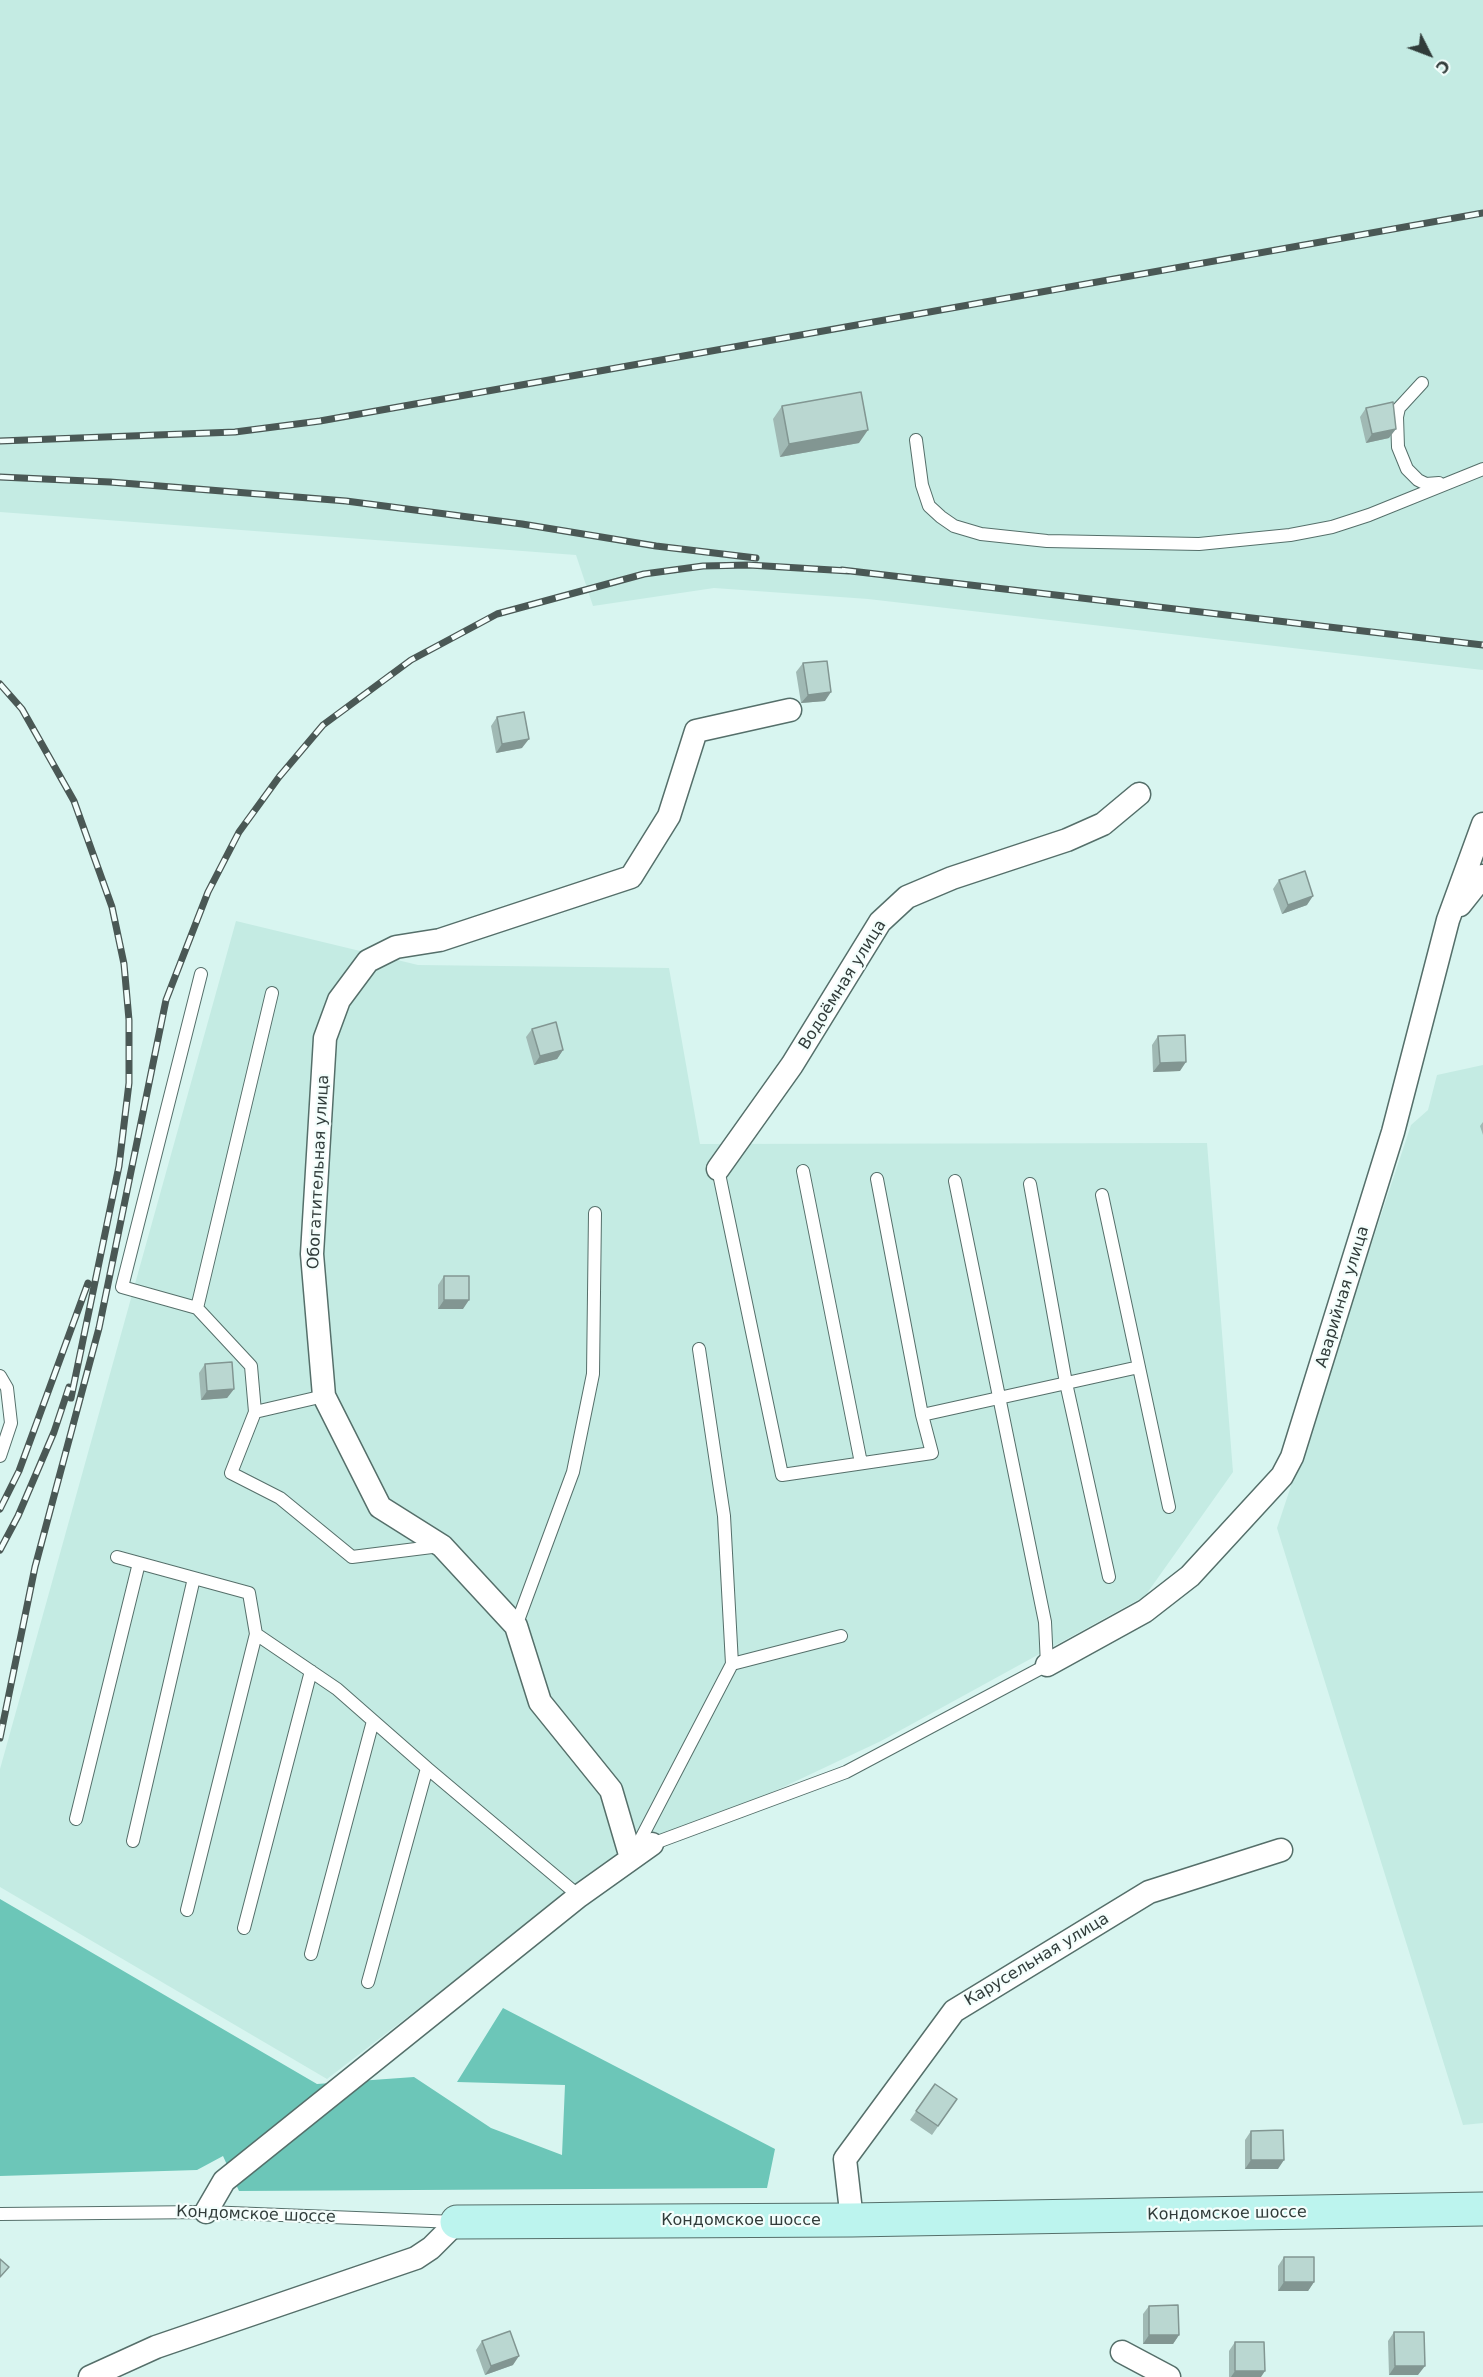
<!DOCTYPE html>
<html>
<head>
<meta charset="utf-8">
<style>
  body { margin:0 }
  #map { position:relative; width:1483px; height:2377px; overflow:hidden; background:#d8f5f0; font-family:"DejaVu Sans",sans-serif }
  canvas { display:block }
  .north { position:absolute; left:1399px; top:24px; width:60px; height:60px; -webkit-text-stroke:4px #f3fefc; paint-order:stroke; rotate:132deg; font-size:16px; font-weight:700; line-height:24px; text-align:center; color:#313c3a }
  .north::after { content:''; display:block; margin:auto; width:21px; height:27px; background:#313c3a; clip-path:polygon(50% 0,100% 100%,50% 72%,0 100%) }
</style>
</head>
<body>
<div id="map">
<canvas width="1483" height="2377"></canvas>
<div class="north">С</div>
</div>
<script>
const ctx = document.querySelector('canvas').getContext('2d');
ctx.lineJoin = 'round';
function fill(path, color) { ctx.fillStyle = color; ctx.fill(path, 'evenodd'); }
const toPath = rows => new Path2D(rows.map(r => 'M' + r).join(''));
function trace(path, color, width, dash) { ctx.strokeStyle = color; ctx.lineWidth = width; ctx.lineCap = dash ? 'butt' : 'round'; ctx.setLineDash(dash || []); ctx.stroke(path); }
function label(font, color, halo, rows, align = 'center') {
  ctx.font = font + ' "DejaVu Sans",sans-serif'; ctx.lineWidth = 4.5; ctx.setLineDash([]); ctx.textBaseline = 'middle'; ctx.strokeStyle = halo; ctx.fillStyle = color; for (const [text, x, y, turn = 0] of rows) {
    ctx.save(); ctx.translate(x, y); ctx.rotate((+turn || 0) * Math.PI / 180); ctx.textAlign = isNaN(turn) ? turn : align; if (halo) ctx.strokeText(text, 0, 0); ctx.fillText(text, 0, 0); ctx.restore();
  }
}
fill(toPath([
  [0,0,1483,0,1483,670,868,599,714,588,593,606,576,555,0,512],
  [236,921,418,965,669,968,700,1144,1207,1143,1233,1472,1145,1596,881,1741,584,1881,327,2079,0,1887,0,1769],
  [1483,1065,1483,2123,1463,2125,1277,1528,1411,1125,1428,1110,1437,1075]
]), '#c4ebe3');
fill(toPath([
  [0,1899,317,2084,414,2077,491,2128,562,2155,565,2085,457,2082,503,2008,775,2149,767,2188,239,2191,223,2156,197,2170,0,2176]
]), '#6cc6b8');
const lane = toPath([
  [1422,383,1399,408,1397,417,1398,447,1407,469,1418,480,1426,484,1439,483],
  [916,440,922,485,929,506,941,517,954,526,981,534,1047,541,1199,544,1290,535,1332,527,1369,515,1483,469],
  [272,993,197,1308,251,1366,255,1412,231,1473,280,1498,352,1557,440,1546],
  [718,1169,782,1475,932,1453,922,1415,1139,1367],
  [803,1171,861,1463],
  [877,1179,922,1415],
  [1030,1184,1066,1383,1109,1577],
  [1102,1195,1169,1507],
  [197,1308,122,1287,201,974],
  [0,1376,7,1388,11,1423,0,1456],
  [255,1412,324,1396],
  [117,1557,249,1593,256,1634,337,1689,427,1768],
  [516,1626,573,1472,593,1374,595,1213],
  [732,1664,841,1636],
  [76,1819,139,1563],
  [133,1841,194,1578],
  [652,1844,846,1772,1047,1665,1045,1622,955,1181],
  [635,1850,732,1664,724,1516,699,1349],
  [187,1910,256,1634],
  [244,1928,311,1671],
  [311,1954,373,1721],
  [368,1982,427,1768,579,1896],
  [0,2214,206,2212,456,2222]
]);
const street = toPath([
  [1460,905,1483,876],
  [718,1169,792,1065,880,922,907,897,952,878,1067,840,1103,824,1139,794],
  [1047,1665,1145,1611,1190,1576,1282,1476,1292,1457,1393,1132,1448,920,1483,824],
  [631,1858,611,1790,540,1702,516,1626,442,1546,380,1507,324,1396,312,1254,325,1038,339,1000,368,961,396,947,440,940,631,877,669,816,696,731,790,710],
  [206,2212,224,2181,579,1896,652,1844],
  [852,2220,845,2159,954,2011,1149,1892,1281,1850],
  [1122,2352,1169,2377],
  [90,2377,156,2347,416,2258,431,2248,457,2222]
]);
const secondary = toPath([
  [457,2222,852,2220,1483,2209]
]);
trace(lane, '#556f6a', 14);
trace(street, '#556f6a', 25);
trace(secondary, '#556f6a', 35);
trace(lane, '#fff', 12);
trace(street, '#fff', 22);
trace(secondary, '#bcf4ee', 33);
const rail = toPath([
  [0,441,235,432,320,421,1483,213],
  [0,477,110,482,346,501,522,524,656,546,756,558],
  [842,570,1483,645],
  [0,684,22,709,74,801,112,907,124,964,129,1020,129,1083,119,1166,71,1398],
  [0,1509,19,1471,88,1283],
  [0,1550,18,1516,54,1432,69,1387],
  [0,1738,35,1567,99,1328,166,1000,208,892,239,832,279,777,323,725,411,660,497,614,644,574,703,566,749,565,849,571]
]);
trace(rail, '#4a5855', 7);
trace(rail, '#f3fefc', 4.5, [14]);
fill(toPath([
  [782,406,859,443,780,457,773,419],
  [1366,408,1389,438,1366,443,1360,417],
  [803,663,825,701,801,703,796,672],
  [497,717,522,748,496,753,491,726],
  [1279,880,1307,905,1282,914,1273,889],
  [532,1029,563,1050,557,1059,534,1065,526,1037],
  [1158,1036,1180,1071,1153,1072,1152,1045],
  [1483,1122,1483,1135,1480,1126],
  [444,1276,463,1309,438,1309,438,1285],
  [205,1364,234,1389,227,1398,201,1400,199,1373],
  [935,2084,957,2099,932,2135,910,2120],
  [1251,2131,1278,2169,1245,2169,1245,2140],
  [1284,2257,1314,2282,1308,2291,1278,2291,1278,2266],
  [1149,2306,1179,2335,1173,2344,1143,2344,1143,2314],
  [1394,2332,1418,2375,1389,2375,1388,2341],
  [482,2341,513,2365,485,2375,476,2350],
  [1235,2342,1261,2377,1229,2377,1229,2351]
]), '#a0b9b4');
fill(toPath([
  [1396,429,1389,438,1366,443,1372,434],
  [868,430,859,443,780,457,789,444],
  [831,692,825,701,801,703,808,695],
  [529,739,522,748,496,753,502,744],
  [1313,896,1307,905,1282,914,1288,905],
  [563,1050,557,1059,534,1065,540,1056],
  [1186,1062,1180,1071,1153,1072,1160,1063],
  [444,1300,469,1300,463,1309,438,1309],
  [234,1389,227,1398,201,1400,207,1391],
  [1251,2160,1284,2160,1278,2169,1245,2169],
  [1284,2282,1314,2282,1308,2291,1278,2291],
  [1149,2335,1179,2335,1173,2344,1143,2344],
  [519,2356,513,2365,485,2375,491,2366],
  [1395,2366,1425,2366,1418,2375,1389,2375],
  [1235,2371,1265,2371,1261,2377,1231,2377]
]), '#829692');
const building = toPath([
  [861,392,868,430,789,444,782,406,861,392],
  [1393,402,1396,429,1372,434,1366,408,1393,402],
  [827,661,831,692,808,695,803,663,827,661],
  [524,712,529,739,502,744,497,717,524,712],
  [1305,871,1313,896,1288,905,1279,880,1305,871],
  [556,1022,563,1050,540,1056,532,1029,556,1022],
  [1185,1035,1186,1062,1160,1063,1158,1036,1185,1035],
  [444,1276,469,1276,469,1300,444,1300,444,1276],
  [232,1362,234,1389,207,1391,205,1364,232,1362],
  [935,2084,957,2099,938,2126,916,2111,935,2084],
  [1283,2130,1284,2160,1251,2160,1251,2131,1283,2130],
  [1284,2257,1314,2257,1314,2282,1284,2282,1284,2257],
  [0,2259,9,2267,0,2277,0,2259],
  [1178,2305,1179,2335,1149,2335,1149,2306,1178,2305],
  [510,2331,519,2356,491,2366,482,2341,510,2331],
  [1394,2332,1424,2332,1425,2366,1395,2366,1394,2332],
  [1235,2342,1264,2342,1265,2371,1235,2371,1235,2342]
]);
fill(building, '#bad7d1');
trace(building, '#829692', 1.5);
label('16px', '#313c3a', '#f3fefc', [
  ["Водоёмная улица",843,985,-58],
  ["Обогатительная улица",319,1172,-87],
  ["Аварийная улица",1343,1297,-73],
  ["Карусельная улица",1037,1960,-31],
  ["Кондомское шоссе",1227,2214,-1],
  ["Кондомское шоссе",256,2215,2],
  ["Кондомское шоссе",741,2221]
]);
</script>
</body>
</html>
